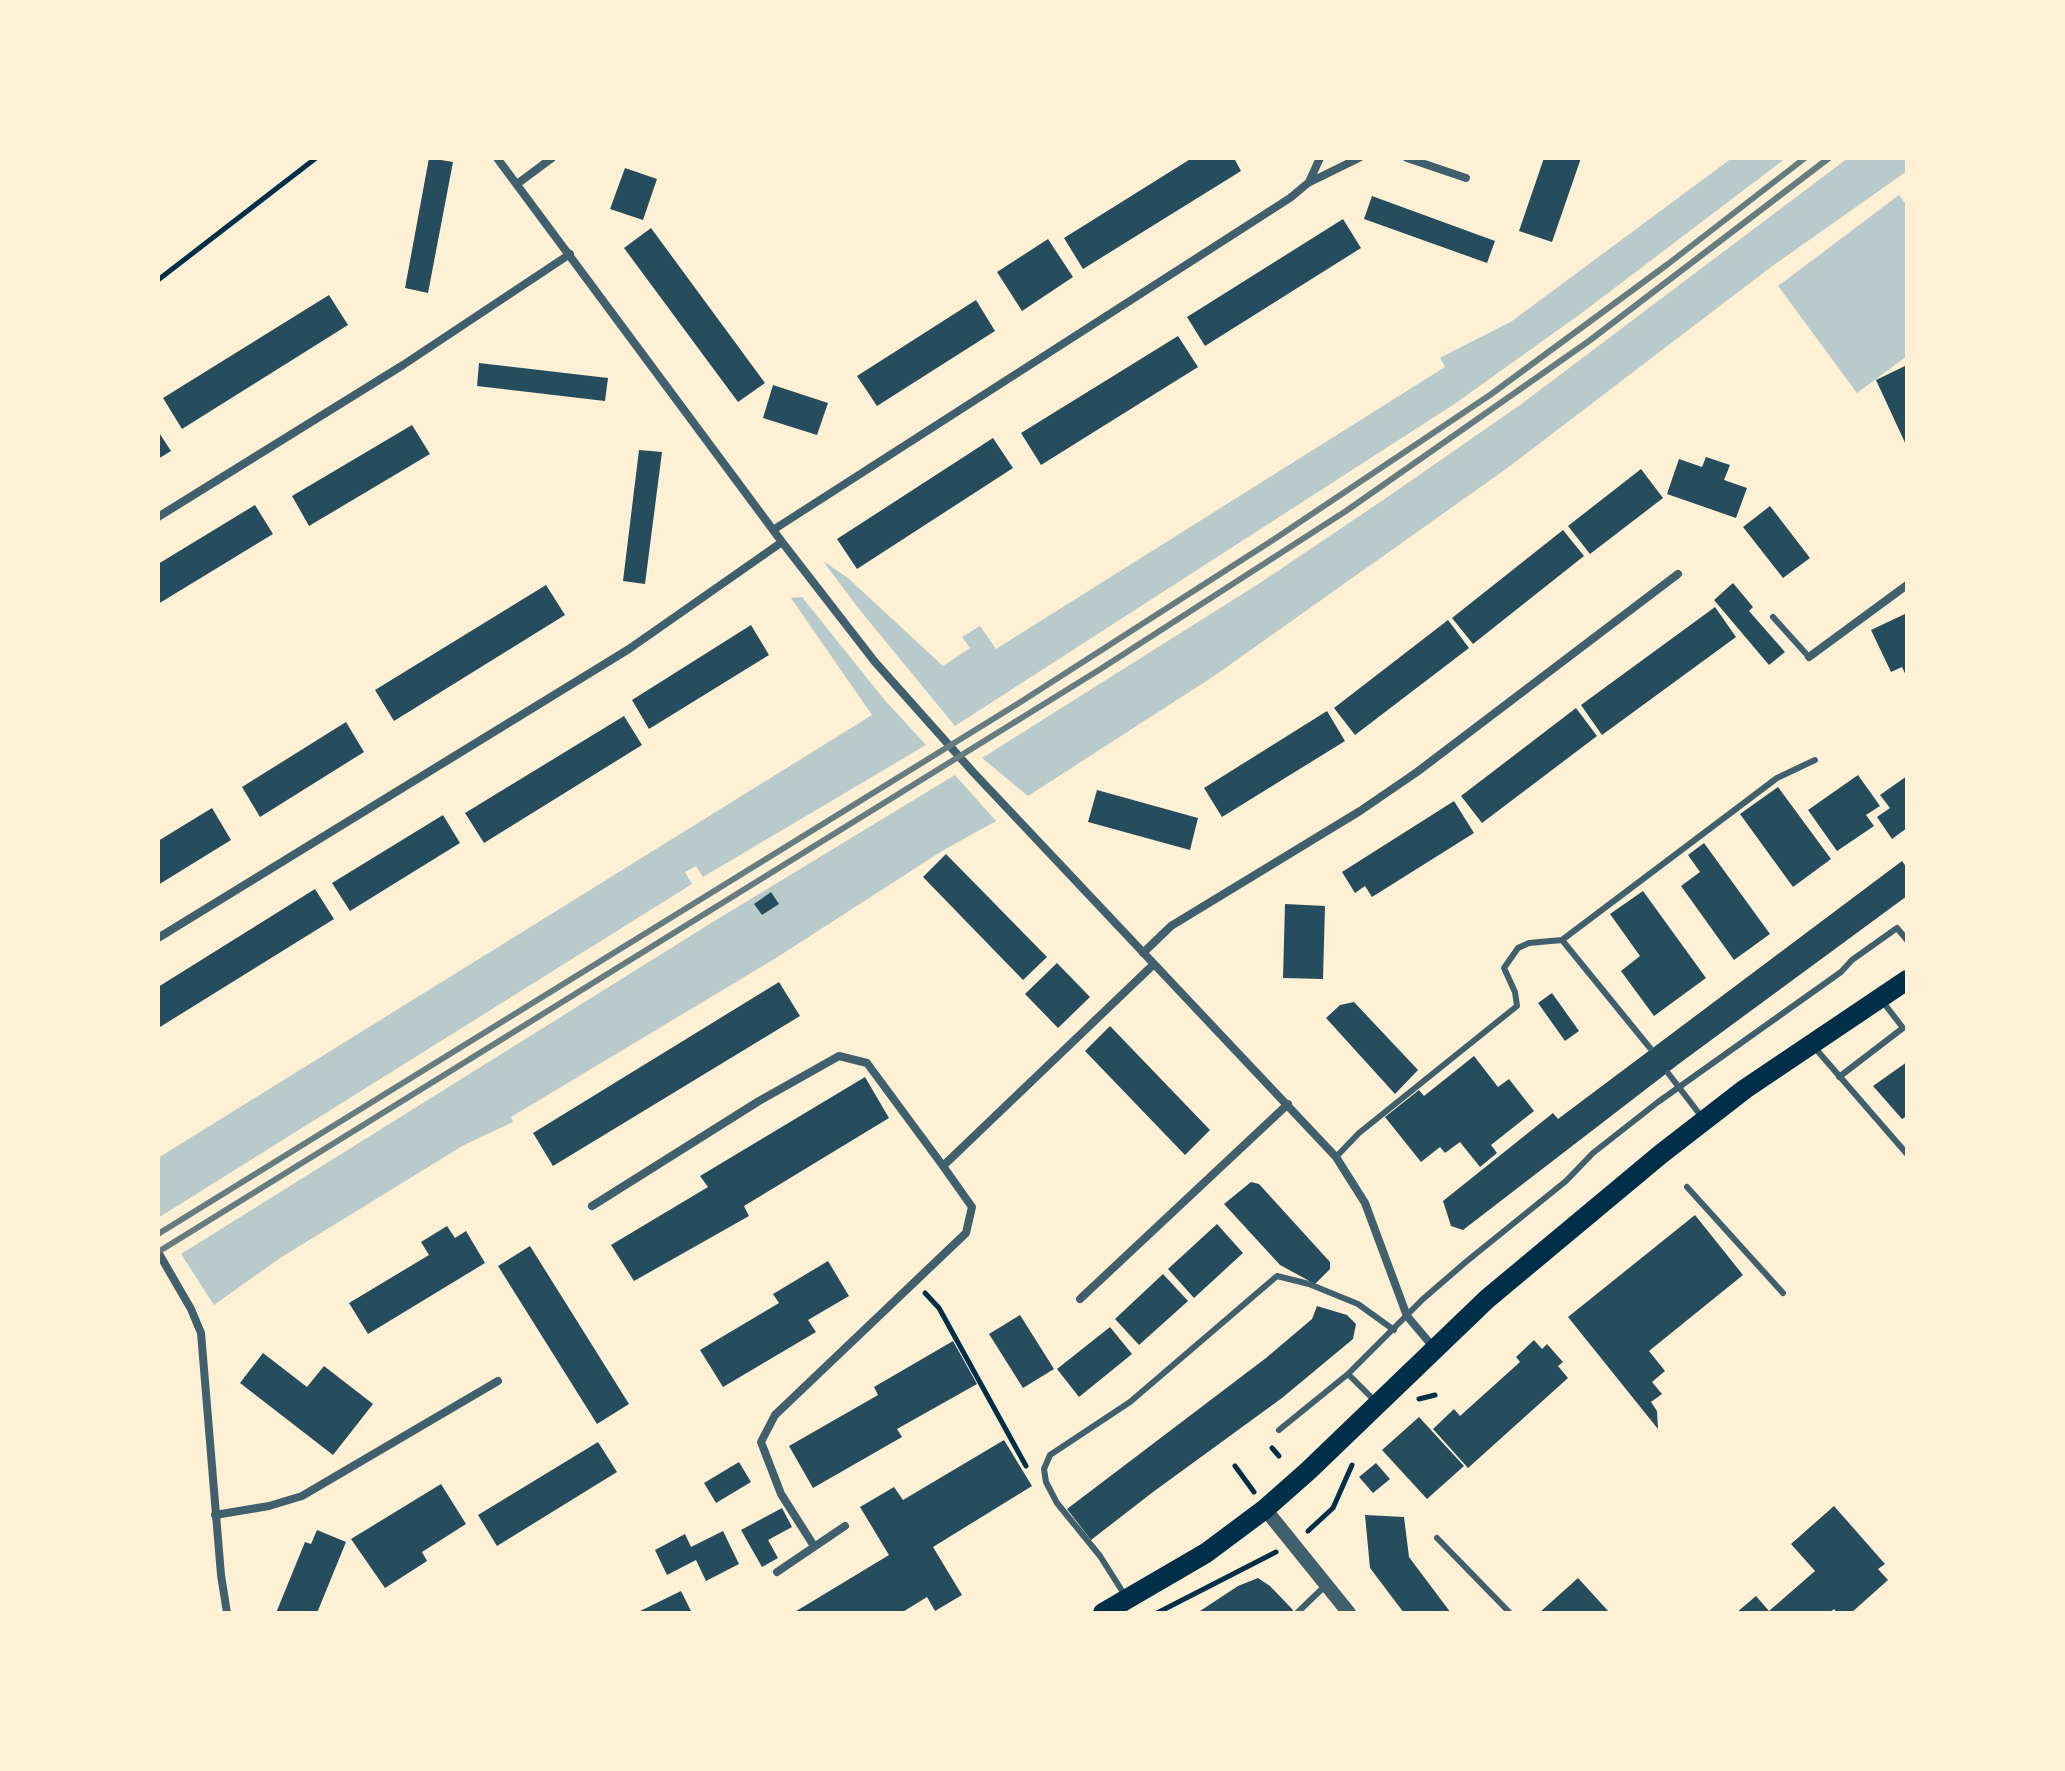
<!DOCTYPE html>
<html>
<head>
<meta charset="utf-8">
<style>
  body { margin:0 }
  #map { position:relative; width:2065px; height:1771px; overflow:hidden; background:#fdf0d5; font-family:Spectral,serif }
  canvas { display:block }
  .frame { position:absolute; inset:0; border:160px solid #fdf0d5; pointer-events:none }
</style>
</head>
<body>
<div id="map">
<canvas width="2065" height="1771"></canvas>
<div class="frame"></div>
</div>
<script>
const ctx = document.querySelector('canvas').getContext('2d');
ctx.lineJoin = 'round';
function fill(path, color) { ctx.fillStyle = color; ctx.fill(path, 'evenodd'); }
const toPath = rows => new Path2D(rows.map(r => 'M' + r).join(''));
function trace(path, color, width, dash) { ctx.strokeStyle = color; ctx.lineWidth = width; ctx.lineCap = dash ? 'butt' : 'round'; ctx.setLineDash(dash || []); ctx.stroke(path); }
fill(toPath([
  [1732,158,1786,158,1583,312,1456,403,955,726,859,609,823,561,848,578,943,666,970,648,962,637,980,626,996,649,1445,367,1440,358,1512,321],
  [1848,158,1907,158,1907,171,1771,267,1506,469,1214,676,1028,796,982,758,1263,581,1386,498,1520,405],
  [1899,195,1907,206,1907,356,1857,393,1778,286],
  [802,597,883,698,926,745,703,877,696,866,685,872,692,884,158,1218,158,1158,872,715,791,598],
  [955,775,996,821,942,851,776,958,511,1117,513,1122,464,1145,280,1258,214,1305,181,1254,716,920]
]), '#b9caca');
fill(toPath([
  [429,158,453,162,428,293,405,288],
  [1192,158,1234,158,1241,171,1083,269,1064,238],
  [1544,158,1581,158,1552,242,1519,231],
  [625,168,657,179,643,220,610,209],
  [1372,196,1495,241,1487,263,1364,219],
  [1343,219,1361,248,1205,346,1187,317],
  [651,228,765,383,738,402,624,248],
  [1048,239,1073,277,1022,311,997,272],
  [329,295,348,325,182,429,163,398],
  [976,300,995,331,877,406,857,376],
  [1178,336,1198,367,1041,465,1021,433],
  [479,363,608,378,605,401,477,386],
  [1907,365,1907,447,1876,380],
  [773,385,828,403,817,435,763,418],
  [412,425,430,454,309,526,292,496],
  [158,431,171,451,158,459],
  [993,438,1013,468,857,569,837,539],
  [639,450,662,452,645,584,623,581],
  [1706,457,1730,465,1724,480,1747,488,1736,518,1667,494,1679,459,1702,467],
  [1641,469,1663,498,1590,554,1568,526],
  [255,505,273,534,158,604,158,564],
  [1770,506,1810,558,1783,578,1743,527],
  [1563,530,1584,556,1473,644,1452,618],
  [1733,583,1753,607,1749,611,1785,652,1769,665,1714,600],
  [546,585,565,615,394,721,375,690],
  [1715,607,1736,637,1602,735,1581,705],
  [1907,613,1907,678,1902,667,1891,672,1871,630],
  [1448,620,1469,648,1355,735,1334,708],
  [751,625,769,655,649,729,632,700],
  [1576,708,1597,736,1482,823,1461,796],
  [1327,711,1345,741,1222,817,1204,788],
  [624,716,642,745,484,843,465,813],
  [346,722,364,752,260,817,242,787],
  [1858,775,1880,806,1866,815,1874,826,1837,851,1808,810],
  [1907,776,1907,828,1892,839,1877,817,1890,808,1880,795],
  [1778,787,1831,859,1793,887,1740,814],
  [1097,790,1198,818,1190,850,1088,822],
  [1454,801,1474,833,1372,897,1365,886,1355,893,1342,872],
  [212,808,231,840,158,885,158,841],
  [443,815,460,843,350,911,332,883],
  [1704,843,1770,934,1734,960,1681,886,1700,872,1688,855],
  [946,854,1047,957,1023,980,923,877],
  [1902,861,1907,868,1907,896,1680,1063,1463,1230,1451,1226,1443,1201,1553,1113,1558,1119],
  [315,889,334,919,160,1027,158,987],
  [1643,891,1706,978,1654,1016,1621,971,1640,956,1610,914],
  [771,892,779,904,762,915,754,904],
  [1285,904,1325,906,1323,979,1283,978],
  [1057,963,1090,997,1058,1028,1025,994],
  [779,982,800,1016,553,1166,533,1133],
  [1552,993,1579,1031,1565,1041,1538,1003],
  [1354,1002,1418,1070,1395,1094,1326,1018,1340,1005],
  [1110,1026,1210,1130,1185,1155,1085,1051],
  [1474,1056,1498,1087,1509,1079,1534,1111,1491,1145,1497,1153,1480,1167,1460,1142,1445,1153,1440,1147,1421,1162,1385,1117,1419,1090,1424,1096],
  [1907,1062,1907,1116,1902,1119,1873,1086],
  [865,1077,889,1118,744,1206,749,1216,634,1281,611,1245,708,1187,700,1176],
  [1251,1182,1259,1184,1330,1262,1330,1269,1315,1284,1280,1265,1224,1204],
  [1695,1215,1743,1275,1649,1351,1665,1371,1652,1382,1662,1394,1651,1402,1657,1411,1658,1429,1568,1317],
  [1217,1224,1243,1253,1194,1298,1168,1269],
  [447,1226,455,1238,466,1231,485,1263,368,1334,349,1303,429,1255,421,1242],
  [530,1246,629,1404,597,1424,498,1266],
  [828,1261,849,1296,808,1320,816,1332,723,1387,700,1350,779,1303,773,1294],
  [1163,1274,1188,1301,1139,1345,1115,1319],
  [1317,1306,1347,1315,1356,1324,1353,1339,1282,1398,1153,1492,1091,1540,1067,1509,1266,1358,1312,1319],
  [1020,1315,1054,1369,1023,1388,989,1334],
  [1110,1327,1132,1354,1079,1397,1057,1369],
  [1534,1340,1542,1349,1547,1344,1563,1362,1558,1366,1568,1378,1468,1468,1433,1429,1454,1409,1460,1416,1520,1362,1516,1357],
  [953,1341,977,1384,897,1429,902,1437,813,1488,789,1446,878,1395,874,1387],
  [263,1353,307,1387,324,1366,373,1404,333,1455,240,1383],
  [1419,1417,1464,1466,1427,1499,1382,1450],
  [1004,1440,1032,1486,933,1547,962,1595,935,1611,927,1597,901,1613,793,1613,889,1555,860,1507,894,1487,903,1500],
  [598,1442,617,1472,497,1546,478,1515],
  [739,1462,751,1482,716,1503,704,1483],
  [1376,1463,1390,1479,1373,1493,1359,1477],
  [441,1484,466,1524,422,1552,427,1561,385,1588,351,1539],
  [1834,1506,1885,1564,1878,1569,1888,1580,1851,1613,1837,1613,1834,1609,1829,1613,1736,1613,1756,1596,1769,1611,1815,1571,1791,1544],
  [782,1508,792,1527,768,1540,778,1558,762,1567,741,1530],
  [1365,1515,1404,1517,1409,1557,1451,1613,1404,1613,1370,1568],
  [317,1530,346,1542,317,1613,276,1613,305,1542,311,1544],
  [723,1531,739,1564,706,1581,696,1560,667,1575,655,1550,685,1534,691,1547],
  [1258,1578,1270,1586,1293,1610,1291,1613,1197,1613,1238,1586],
  [1578,1578,1610,1613,1539,1613],
  [681,1591,692,1613,636,1613]
]), '#264d5e');
trace(toPath([
  [158,280,316,158],
  [925,1293,939,1308,1026,1466],
  [1419,1399,1435,1395],
  [1272,1448,1279,1456],
  [1235,1466,1254,1492],
  [1308,1531,1333,1508,1352,1465],
  [1157,1613,1276,1552]
]), '#003049', 5);
trace(toPath([
  [1773,617,1809,657],
  [1562,940,1650,1048],
  [1815,1048,1907,1154],
  [1668,1073,1701,1116],
  [1839,1077,1903,1028,1883,1002],
  [1336,1157,1359,1133,1517,1006,1515,992,1504,968,1518,948,1529,943,1562,940,1777,778,1815,760],
  [1687,1187,1783,1293],
  [1348,1374,1376,1402],
  [1279,1430,1348,1374,1423,1299,1467,1261,1566,1181,1593,1153,1658,1102,1841,972,1852,960,1897,928,1907,940],
  [1437,1538,1510,1613],
  [1126,1597,1100,1556,1057,1503,1046,1482,1044,1469,1050,1455,1130,1402,1277,1276,1309,1284,1358,1304,1394,1330],
  [1297,1613,1326,1585]
]), '#3f606c', 6);
trace(toPath([
  [497,158,782,542,875,662,973,772,1336,1157,1365,1203,1407,1316,1434,1348],
  [1407,158,1466,178],
  [1309,182,1320,158],
  [517,184,552,158],
  [158,517,403,365,570,254],
  [773,530,1290,198,1308,183,1359,158],
  [1809,657,1907,585],
  [158,938,629,649,782,542],
  [1143,953,1171,926,1360,811,1417,772,1678,574],
  [592,1206,759,1101,839,1056,867,1063,943,1166,1154,964],
  [158,1252,191,1309,201,1333,221,1575,227,1613],
  [1080,1299,1288,1104],
  [215,1515,269,1506,302,1496,498,1381],
  [814,1546,781,1494,761,1442,775,1415,966,1233,972,1207,943,1166],
  [777,1572,845,1526]
]), '#3f606c', 8);
trace(toPath([
  [1265,1509,1349,1613]
]), '#3f606c', 14);
trace(toPath([
  [1103,1613,1206,1553,1265,1509,1308,1471,1487,1299,1661,1154,1745,1089,1907,980]
]), '#003049', 20);
trace(toPath([
  [158,1234,1019,703,1273,540,1490,395,1668,264,1805,158],
  [158,1252,1099,670,1346,511,1589,341,1829,158]
]), '#657d81', 6);
</script>
</body>
</html>
